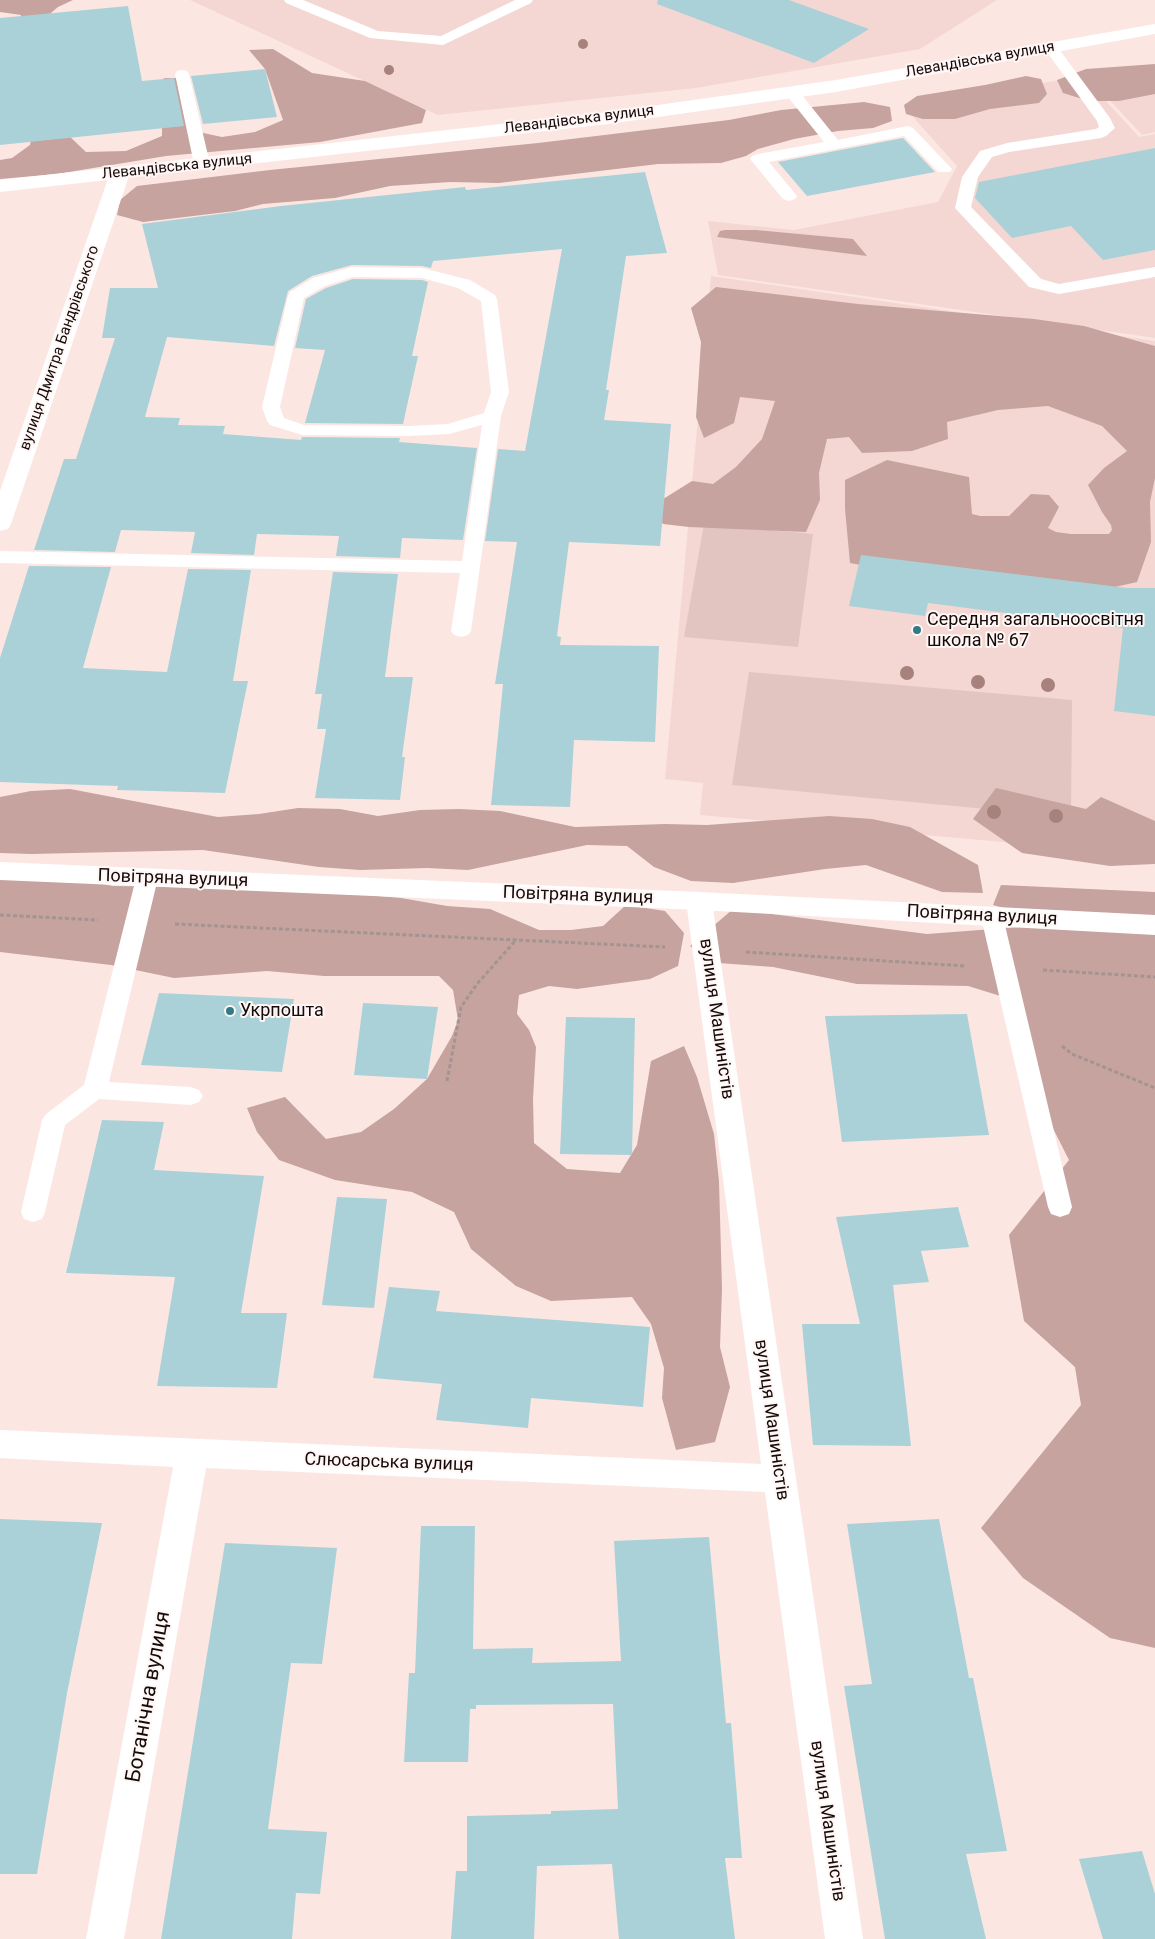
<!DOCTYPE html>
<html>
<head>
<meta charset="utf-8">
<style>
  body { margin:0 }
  canvas { display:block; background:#fbe6e2 }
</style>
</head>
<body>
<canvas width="1155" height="1939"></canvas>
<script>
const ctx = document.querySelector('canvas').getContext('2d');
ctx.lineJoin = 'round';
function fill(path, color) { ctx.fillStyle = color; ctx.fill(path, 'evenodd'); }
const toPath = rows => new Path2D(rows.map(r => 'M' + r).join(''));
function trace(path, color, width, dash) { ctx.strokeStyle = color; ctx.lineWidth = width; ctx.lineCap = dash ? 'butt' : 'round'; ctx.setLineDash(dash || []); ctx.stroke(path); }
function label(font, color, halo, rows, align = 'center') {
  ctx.font = font + ' Roboto,sans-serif'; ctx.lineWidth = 4; ctx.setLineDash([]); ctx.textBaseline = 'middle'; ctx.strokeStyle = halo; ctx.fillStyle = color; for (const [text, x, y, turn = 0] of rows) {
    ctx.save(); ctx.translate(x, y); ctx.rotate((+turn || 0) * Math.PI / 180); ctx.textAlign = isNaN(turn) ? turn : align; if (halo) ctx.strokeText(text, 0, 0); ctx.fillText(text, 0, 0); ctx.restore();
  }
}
fill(toPath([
  [190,0,997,0,920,49,696,88,438,115],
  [1155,66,1155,132,1142,135,1090,79],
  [1083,76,1139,137,1155,134,1155,338,718,275,708,221,794,230,938,202,957,166,904,107],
  [711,276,1155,341,1155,853,1115,852,700,815,703,783,665,779]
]), '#f4d7d2');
fill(toPath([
  [704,524,813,534,798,647,684,637],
  [749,672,1072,700,1071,817,732,785]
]), '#e2c4c0');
fill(toPath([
  [0,0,73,0,58,7,39,23,66,133,86,152,126,151,162,136,162,119,155,98,164,78,183,78,194,131,222,137,255,132,283,120,265,69,249,50,273,49,312,73,365,81,426,110,422,123,320,142,166,156,57,174,0,179,0,160,12,158,30,145,33,130,21,15,0,12],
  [1155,64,1155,94,1119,101,1089,101,1063,93,1057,80,1086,69],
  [1026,76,1041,79,1047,94,1039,103,990,109,955,119,923,119,906,114,904,105,917,96,985,85],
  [864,102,890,107,892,121,873,128,838,131,794,139,758,149,746,156,721,163,658,164,499,183,450,182,390,186,335,198,263,204,235,211,143,222,117,215,120,200,137,186,270,170,538,143,729,120,781,110],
  [725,230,756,230,853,239,867,256,717,237,720,231],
  [716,287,858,304,1034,319,1084,326,1155,346,1155,478,1150,502,1151,542,1137,582,1106,589,955,582,850,563,845,509,845,480,887,460,969,477,972,514,980,516,1009,516,1031,494,1049,495,1059,507,1048,528,1056,532,1071,534,1109,534,1112,530,1111,525,1102,512,1088,485,1104,468,1127,451,1102,426,1048,406,998,410,947,422,948,439,912,451,862,453,849,437,827,439,819,473,820,500,806,532,689,527,663,524,652,506,692,481,713,484,736,467,762,439,775,401,740,397,734,423,704,438,696,417,701,342,691,308],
  [996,788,1086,809,1101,797,1155,821,1155,864,1110,866,1022,853,973,819],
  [70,789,218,817,259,814,298,808,340,809,378,816,420,810,459,809,500,811,575,827,665,824,707,825,829,816,872,819,910,827,978,865,983,893,942,892,866,865,825,869,733,883,691,881,654,867,627,846,587,845,468,870,427,868,360,870,319,867,203,850,31,854,0,853,0,797,31,791],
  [0,876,59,876,113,886,288,888,401,898,447,906,490,909,539,930,571,930,603,926,626,905,665,911,684,933,678,966,650,979,577,989,549,986,519,995,517,1014,529,1030,536,1047,533,1099,534,1143,567,1169,620,1173,637,1145,651,1061,684,1046,697,1077,714,1134,719,1181,722,1289,720,1347,730,1387,715,1442,676,1450,662,1398,664,1368,651,1324,632,1297,551,1301,516,1286,471,1249,454,1212,412,1192,335,1180,279,1160,257,1132,247,1108,285,1097,326,1139,361,1132,394,1109,427,1079,452,1036,458,1020,453,990,439,976,324,976,267,971,174,978,111,965,0,952],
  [1001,885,1155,892,1155,925,1033,916,993,905],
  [733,909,927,934,1060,924,1155,931,1155,1648,1110,1638,1023,1578,981,1528,1081,1405,1075,1367,1024,1321,1009,1235,1069,1160,1031,1085,1020,1002,968,986,857,984,773,967,719,963,690,946]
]), '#c6a39e');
fill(toPath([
  [658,0,789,0,869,29,814,63,657,4],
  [128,6,142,81,174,78,184,126,0,145,0,18],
  [265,69,277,117,203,124,191,76],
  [903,138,935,172,807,196,778,162],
  [1155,148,1155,250,1103,260,1071,226,1012,238,975,198,979,182],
  [645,172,667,253,626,256,606,390,609,390,604,420,671,424,660,546,569,542,557,636,561,637,560,645,659,646,655,742,574,740,570,807,491,805,503,684,495,684,517,542,485,541,498,449,525,451,562,249,433,261,431,268,422,266,352,265,312,276,288,291,274,346,167,337,145,417,180,418,178,425,225,426,223,434,301,440,302,437,400,438,399,442,477,448,463,540,402,538,400,558,336,556,339,536,257,534,254,555,191,553,195,532,121,530,115,552,34,550,64,459,76,459,115,338,102,338,110,288,158,288,142,224,281,206,465,187,466,190],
  [353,279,422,280,428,282,412,356,418,356,403,424,305,423,325,350,295,348,306,299,326,288],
  [861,555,1127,588,1155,588,1155,716,1114,711,1123,628,928,603,925,616,849,606],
  [29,566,111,567,83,668,167,672,188,569,251,570,233,681,248,681,225,793,117,790,118,786,0,782,0,658],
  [333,572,398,574,385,677,413,677,402,757,405,757,400,800,315,798,326,729,317,729,322,694,315,694],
  [159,993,294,999,282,1072,141,1065],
  [363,1003,438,1007,427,1079,354,1075],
  [967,1014,989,1135,842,1142,825,1016],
  [566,1017,635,1018,632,1155,560,1154],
  [102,1120,164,1122,154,1170,264,1176,241,1313,287,1313,277,1388,157,1386,175,1277,66,1273],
  [337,1197,387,1199,374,1308,322,1305],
  [958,1207,969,1247,921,1251,929,1282,893,1285,911,1446,813,1445,802,1324,860,1324,836,1217],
  [389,1287,440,1291,436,1311,650,1327,643,1407,531,1398,528,1428,436,1420,442,1384,373,1378],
  [0,1519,102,1523,67,1693,37,1874,0,1874],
  [939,1519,969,1678,973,1678,1007,1851,966,1854,986,1939,885,1939,844,1686,872,1684,847,1524],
  [421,1526,475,1526,473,1649,533,1648,532,1663,621,1661,614,1541,709,1537,726,1723,731,1723,742,1858,725,1858,735,1939,619,1939,612,1864,537,1866,534,1939,451,1939,456,1871,467,1871,467,1816,551,1814,551,1811,618,1809,613,1704,476,1705,476,1709,470,1709,468,1762,404,1762,409,1673,415,1673],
  [225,1543,337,1548,322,1664,291,1663,268,1829,327,1832,320,1894,296,1893,292,1939,161,1939],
  [1142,1851,1155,1894,1155,1939,1103,1939,1079,1859]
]), '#abd1d8');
trace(toPath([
  [0,915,98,920],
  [175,924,665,947],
  [746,952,965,966],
  [1043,970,1155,977],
  [1062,1046,1072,1054,1155,1088],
  [447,1081,461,1007,477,984,516,940]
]), '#a49491', 3, [4, 2.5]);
fill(toPath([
  [284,0,303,0,378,31,441,36,515,0,533,0,531,3,443,45,370,38,286,3,284,0],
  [1051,44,1056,45,1110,118,1115,128,1106,136,1101,138,1009,152,992,157,978,177,971,207,1041,279,1059,284,1155,267,1155,277,1059,294,1029,287,955,208,962,177,980,151,1007,143,1096,129,1099,127,1097,121,1044,48,1046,45,1051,44],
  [182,70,187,71,189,74,210,164,208,167,202,169,196,167,194,164,175,74,177,71,182,70],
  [792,87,797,89,838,140,908,126,913,128,952,169,950,172,938,172,904,136,769,162,797,196,795,199,789,201,783,199,750,159,752,156,758,154,824,142,784,92,787,89,792,87],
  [352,267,422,268,470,280,495,295,497,299,509,392,501,416,471,631,468,635,461,637,454,635,451,631,460,573,0,563,0,551,462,561,482,425,449,434,409,436,302,435,270,425,267,421,262,407,288,296,290,292,313,278,352,267],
  [353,277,422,278,458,288,481,301,491,392,484,413,448,424,409,426,304,425,284,418,280,407,304,298,325,286,353,277],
  [147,870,155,873,158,878,109,1082,191,1087,199,1090,203,1096,199,1102,191,1105,99,1099,65,1125,45,1212,42,1219,33,1222,24,1219,21,1212,42,1120,46,1114,84,1085,136,878,139,873,147,870],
  [992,909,1000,912,1003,917,1072,1207,1069,1214,1060,1217,1051,1214,1048,1207,981,917,984,912,992,909]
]), '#fff');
fill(toPath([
  [120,167,127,169,130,173,11,524,8,529,0,531,0,491,110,173,113,169,120,167],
  [699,892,708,894,712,901,863,1939,825,1939,765,1492,206,1468,124,1939,86,1939,173,1467,0,1458,0,1430,761,1464,686,901,690,894,699,892]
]), '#fff');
fill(toPath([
  [0,862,699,892,1155,915,1155,935,699,910,0,880,0,862]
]), '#fff');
fill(toPath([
  [1155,24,1155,34,836,92,608,124,0,192,0,180,608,112,836,80,1155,24]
]), '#fff');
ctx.fillStyle = '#a7827d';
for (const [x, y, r] of [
  [583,44,5],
  [389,70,5],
  [907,673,7],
  [978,682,7],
  [1048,685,7],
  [994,812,7],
  [1056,816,7]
]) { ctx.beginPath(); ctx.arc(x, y, r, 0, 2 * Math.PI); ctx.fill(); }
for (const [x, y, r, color] of [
  [917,630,5,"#347a86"],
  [230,1011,5,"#347a86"]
]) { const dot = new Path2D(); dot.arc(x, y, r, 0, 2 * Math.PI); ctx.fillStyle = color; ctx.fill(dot); trace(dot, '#fff6f5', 2); }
label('15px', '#120b0a', '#fff6f5', [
  ["Левандівська вулиця",980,60,-10],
  ["Левандівська вулиця",579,120,-7],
  ["Левандівська вулиця",177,167,-6],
  ["вулиця Дмитра Бандрівського",60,348,-71]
]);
label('18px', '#120b0a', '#fff6f5', [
  ["Середня загальноосвітня",927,620],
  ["школа № 67",927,641],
  ["Укрпошта",240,1011]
], 'left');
label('18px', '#120b0a', '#fff6f5', [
  ["Повітряна вулиця",173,879,2],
  ["Повітряна вулиця",578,896,2],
  ["Повітряна вулиця",982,916,3],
  ["вулиця Машиністів",716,1019,82],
  ["вулиця Машиністів",771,1420,82],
  ["Слюсарська вулиця",389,1463,2],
  ["вулиця Машиністів",827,1821,82]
]);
label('21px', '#120b0a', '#fff6f5', [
  ["Ботанічна вулиця",149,1697,-80]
]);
</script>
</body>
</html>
